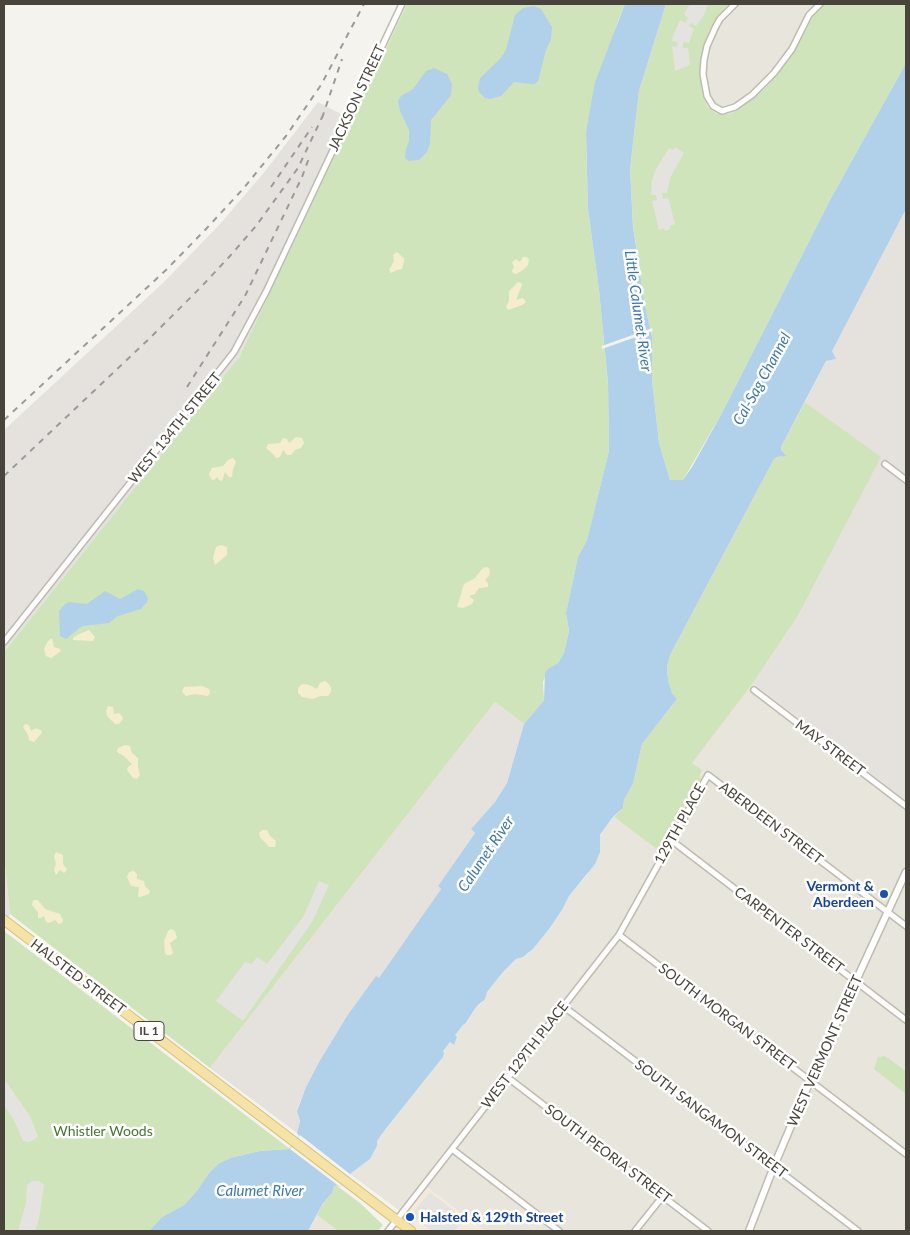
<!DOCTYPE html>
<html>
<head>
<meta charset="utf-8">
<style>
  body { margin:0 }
  #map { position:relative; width:910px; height:1235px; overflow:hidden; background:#f5f3ed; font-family:Lato,sans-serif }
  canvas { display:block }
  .frame { position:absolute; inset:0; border:5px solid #49443b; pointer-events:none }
</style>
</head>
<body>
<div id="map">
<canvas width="910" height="1235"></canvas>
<div class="frame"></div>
</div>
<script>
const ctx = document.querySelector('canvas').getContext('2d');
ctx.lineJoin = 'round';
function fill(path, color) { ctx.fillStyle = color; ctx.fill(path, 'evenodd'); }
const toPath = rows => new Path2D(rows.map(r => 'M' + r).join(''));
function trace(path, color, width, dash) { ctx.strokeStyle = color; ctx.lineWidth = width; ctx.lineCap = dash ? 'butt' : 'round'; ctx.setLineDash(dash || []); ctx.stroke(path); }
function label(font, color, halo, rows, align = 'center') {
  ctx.font = font + ' Lato,sans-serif'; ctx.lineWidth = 5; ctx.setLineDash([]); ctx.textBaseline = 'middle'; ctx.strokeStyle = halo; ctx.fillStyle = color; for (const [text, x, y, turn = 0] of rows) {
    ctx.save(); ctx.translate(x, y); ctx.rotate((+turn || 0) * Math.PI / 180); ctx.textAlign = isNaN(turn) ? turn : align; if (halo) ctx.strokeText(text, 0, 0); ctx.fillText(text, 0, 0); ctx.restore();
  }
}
fill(toPath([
  [729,4,824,4,817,10,811,20,799,43,785,65,764,89,740,108,729,114,716,113,708,107,702,94,701,60,708,33,717,17],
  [753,683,906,801,906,1231,485,1231,425,1186,404,1214,350,1174,370,1159,377,1146,377,1141,384,1131,443,1057,444,1053,442,1051,450,1042,454,1045,457,1037,454,1035,463,1025,467,1023,476,1007,480,1005,487,992,502,973,516,959,528,954,533,949,549,929,562,910,569,896,587,875,600,836,612,818,614,817,659,851,695,787,701,780,700,775,691,763],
  [317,1215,338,1231,308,1231]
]), '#e8e5dc');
fill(toPath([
  [425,1186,485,1231,389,1231]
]), '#f4eadb');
fill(toPath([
  [318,102,352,120,246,347,232,367,4,652,4,430,164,282,221,223,266,170],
  [906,209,906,801,753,683,798,616,880,458,805,402,826,361,836,359,831,351],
  [495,702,524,724,507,783,495,802,471,829,475,833,438,886,441,889,379,979,376,977,347,1016,319,1062,306,1087,299,1104,297,1111,300,1121,297,1133,210,1068],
  [4,856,10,914,4,923]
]), '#e5e2de');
fill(toPath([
  [407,4,625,4,618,21,586,132,588,209,599,290,608,384,609,451,587,540,578,557,566,613,569,631,564,653,558,663,549,668,543,682,544,700,524,724,495,702,210,1068,10,914,4,855,4,652,240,356],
  [666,4,729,4,717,17,708,33,701,60,702,94,708,107,716,113,729,114,740,108,764,89,785,65,799,43,811,20,817,10,824,4,906,4,906,63,829,202,722,413,683,480,670,480,659,443,652,380,652,337,645,306,633,226,630,169,639,91],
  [805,402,881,457,798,616,753,683,692,763,702,770,700,775,701,780,695,787,659,851,614,817,623,808,624,800,633,784,642,744,677,699,672,693,668,680,667,667,670,655,774,459,777,457,782,457,781,447],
  [4,931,290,1149,260,1151,230,1158,218,1164,209,1173,196,1192,184,1205,162,1217,149,1231,4,1231],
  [885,1056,906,1071,906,1094,874,1069,878,1057],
  [334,1185,336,1185,360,1203,383,1225,378,1231,338,1231,317,1215,323,1203,332,1193]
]), '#d0e4bb');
fill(toPath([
  [397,252,404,258,404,262,402,269,397,270,391,273,389,270,394,261,393,255],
  [523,257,526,257,529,259,528,265,523,270,516,274,513,273,512,271,514,267,512,262,516,259,520,262],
  [518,282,521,283,522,285,516,300,523,298,526,302,522,305,508,310,506,307,509,301,509,291],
  [296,437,302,438,304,443,301,448,295,450,291,455,287,455,283,450,280,457,276,458,272,453,266,448,268,444,280,443,283,438,287,439,289,443],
  [233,458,236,462,233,469,232,477,229,477,225,472,222,481,219,480,217,477,214,480,211,479,209,474,212,468,223,466,228,460],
  [221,545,227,547,227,555,215,565,213,558,216,547],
  [486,567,489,568,490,573,489,576,485,580,488,583,488,587,479,588,475,594,469,596,474,600,472,604,463,608,457,607,464,584,475,578,482,569],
  [89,630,95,637,93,641,73,640,73,638,77,635],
  [52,638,54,647,60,649,61,651,51,658,46,656,44,649,48,641],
  [325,681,329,684,331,688,331,692,328,696,320,696,313,699,302,697,298,693,298,688,302,684,309,685,317,689,320,683],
  [202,686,209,689,210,693,208,696,195,694,186,696,182,692,184,687],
  [108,706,113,707,114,714,119,713,122,716,123,719,119,724,115,724,107,716,106,711],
  [25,724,29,725,31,731,36,728,42,731,41,734,34,742,29,740,28,735,23,727],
  [125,745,130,746,132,753,138,758,138,767,140,775,137,779,133,778,127,770,128,767,132,764,124,756,117,752,118,748],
  [262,830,267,830,270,836,276,841,275,847,269,847,260,837,259,833],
  [56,852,63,855,63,864,67,870,64,873,60,870,56,875,54,870,56,864,54,856],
  [134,871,137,874,137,879,144,881,145,886,150,891,149,894,140,897,138,896,139,887,131,886,127,877,129,872],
  [33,900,38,900,45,909,60,914,63,920,62,923,59,924,55,920,49,923,46,922,44,916,41,918,38,918,38,912,32,905],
  [171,929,175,931,177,938,170,943,173,953,171,955,167,955,165,953,164,941,168,931]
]), '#f4eece');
fill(toPath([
  [690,4,708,4,704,15,696,26,691,23,689,26,694,29,689,43,683,42,683,48,688,48,690,65,675,71,672,46,677,47,678,42,672,41,673,36,680,20,685,23,688,18,684,14],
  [675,147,684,153,670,178,667,193,662,193,663,199,668,198,675,224,670,226,670,229,665,231,664,228,659,230,652,201,657,200,656,195,651,195,652,180,656,169,669,148,673,150],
  [319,881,329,885,312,922,243,1021,216,1001,245,962,252,964,257,957,267,964,303,917],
  [4,1079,30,1116,38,1136,34,1140,28,1142,23,1141,14,1120,4,1105],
  [32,1181,39,1181,44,1185,39,1219,35,1231,18,1231,26,1203,27,1185],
  [430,1192,464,1219,454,1231,432,1231,411,1215]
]), '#e4e3e0');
fill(toPath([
  [625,4,666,4,639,91,630,169,633,227,645,306,652,337,652,380,659,443,670,480,683,480,692,467,722,413,829,202,906,63,906,209,832,351,836,359,826,361,781,447,781,450,786,456,777,457,774,459,670,655,667,667,668,680,672,693,677,699,642,744,633,784,624,800,623,808,612,818,600,835,600,852,595,864,569,896,562,910,549,929,533,949,523,957,516,959,502,973,487,992,485,999,476,1007,466,1023,463,1025,455,1035,457,1037,454,1045,450,1042,443,1051,444,1053,443,1057,384,1131,377,1141,377,1146,370,1159,350,1174,340,1187,336,1185,334,1186,332,1193,323,1203,308,1231,149,1231,162,1217,184,1205,196,1192,209,1173,218,1164,230,1158,260,1151,289,1149,299,1136,297,1133,300,1121,297,1111,306,1087,319,1062,347,1016,376,976,379,978,441,889,438,886,475,833,471,829,495,802,507,783,524,724,544,700,545,673,549,668,558,663,564,653,569,631,566,613,578,557,587,540,609,451,608,383,599,290,588,209,586,132,595,82],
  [534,6,541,9,552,27,551,39,546,50,538,81,535,84,532,84,514,82,501,96,490,99,485,98,479,92,478,88,480,78,500,59,506,50,515,15,523,8],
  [434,68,447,74,452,84,451,95,431,120,430,144,427,152,419,160,409,161,405,158,406,149,409,141,409,130,400,111,398,101,401,96,413,89,426,71],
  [138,589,144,591,148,598,147,602,141,609,118,616,109,623,82,626,66,639,60,636,59,611,65,604,69,602,87,604,105,591,120,599]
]), '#b1d0ea');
fill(toPath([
  [652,328,653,331,602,349,602,346],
  [300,1135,350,1174,340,1187,290,1149]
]), '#f5f3ed');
const minor = toPath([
  [735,4,720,19,716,26,707,46,704,60,703,74,707,96,713,106,722,111,735,107,752,95,774,73,792,49,809,15,820,4],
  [885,464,906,480],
  [4,642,234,352,266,292,402,4],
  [754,690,906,806],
  [671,840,906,1020],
  [619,935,906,1154],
  [563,1006,858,1231],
  [507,1077,708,1231],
  [452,1149,559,1231],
  [388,1231,619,935,708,775,906,926],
  [635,1231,663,1196]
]);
const tertiary = toPath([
  [749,1231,774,1166,810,1081,906,872]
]);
const primary = toPath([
  [4,920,411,1231]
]);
trace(minor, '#c0bbb0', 8);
trace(tertiary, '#c0bbb0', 9);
trace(primary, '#d8c077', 11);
trace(minor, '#fff', 5);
trace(tertiary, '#fff', 6);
trace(primary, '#f4e2a7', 9);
trace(toPath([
  [322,118,342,59],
  [271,187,312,127],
  [187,387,245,296,302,177,309,158],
  [4,420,166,270,206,229,243,189,286,136,321,85,364,4],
  [4,476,151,337,201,287,230,256,256,226,298,168,325,111]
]), '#9a9a9a', 2, [6, 6]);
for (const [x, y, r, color] of [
  [884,894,5,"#1a4fb4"],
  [410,1217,5,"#1a4fb4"]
]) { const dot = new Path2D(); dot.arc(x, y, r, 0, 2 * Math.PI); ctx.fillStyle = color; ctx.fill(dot); trace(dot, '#fff', 2); }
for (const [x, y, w] of [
  [149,1031,30]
]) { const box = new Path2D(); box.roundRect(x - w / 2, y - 9.5, w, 19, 4); ctx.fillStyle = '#fff'; ctx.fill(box); trace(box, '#49443b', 1); }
label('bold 12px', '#49443b', null, [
  ["IL 1",149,1031]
]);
label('14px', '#49443b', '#fff', [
  ["JACKSON STREET",357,98,-65],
  ["WEST 134TH STREET",175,428,-51],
  ["MAY STREET",830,748,37],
  ["ABERDEEN STREET",771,823,37],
  ["129TH PLACE",680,824,-61],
  ["CARPENTER STREET",789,930,37],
  ["HALSTED STREET",78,977,37],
  ["SOUTH MORGAN STREET",727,1017,37],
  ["WEST VERMONT STREET",825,1051,-66],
  ["WEST 129TH PLACE",525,1055,-52],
  ["SOUTH SANGAMON STREET",711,1119,37],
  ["SOUTH PEORIA STREET",608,1154,37]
]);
label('bold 14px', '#164399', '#fff', [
  ["Vermont &",874,886],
  ["Aberdeen",874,902],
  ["Halsted & 129th Street",420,1217,"left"]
], 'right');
label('14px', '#497533', '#fff', [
  ["Whistler Woods",103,1131]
]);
label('italic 15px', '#3e78ab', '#fff', [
  ["Little Calumet River",638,311,82],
  ["Cal-Sag Channel",762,379,-61],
  ["Calumet River",486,854,-56],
  ["Calumet River",260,1191]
]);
</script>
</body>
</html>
